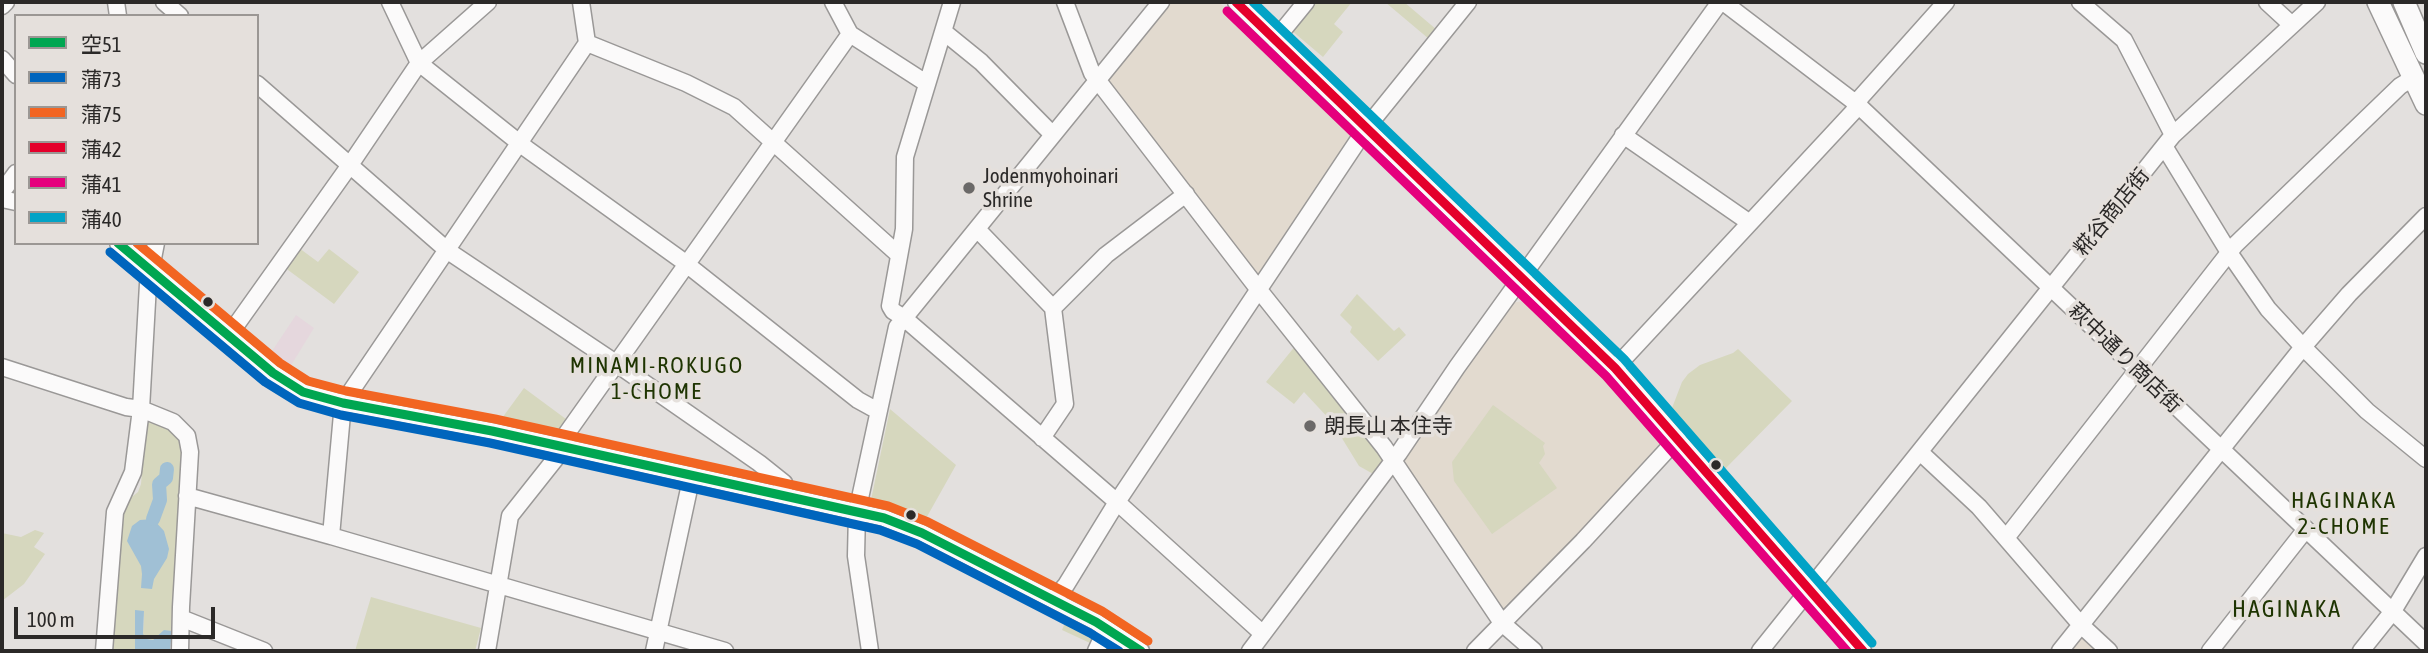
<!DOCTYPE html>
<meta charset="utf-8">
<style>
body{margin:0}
#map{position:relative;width:2428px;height:653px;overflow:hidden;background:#e3e0de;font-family:"Asap Condensed","Noto Sans JP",sans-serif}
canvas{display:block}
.frame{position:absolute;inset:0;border:4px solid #2b2928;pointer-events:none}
.legend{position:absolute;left:14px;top:14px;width:245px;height:231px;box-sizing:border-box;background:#e5e0dc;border:2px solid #9b9794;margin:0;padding:9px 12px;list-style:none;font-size:21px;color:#2b2928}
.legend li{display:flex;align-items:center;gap:14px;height:35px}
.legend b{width:35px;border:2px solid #9b9794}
.scale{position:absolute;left:14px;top:607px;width:201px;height:32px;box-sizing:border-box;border:4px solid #2b2928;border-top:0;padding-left:9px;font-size:21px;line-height:24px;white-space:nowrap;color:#2b2928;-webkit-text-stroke:5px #e5e0dc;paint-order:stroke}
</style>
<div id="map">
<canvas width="2428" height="653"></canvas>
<div class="frame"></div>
<ul class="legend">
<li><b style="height:9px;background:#00a651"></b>空51</li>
<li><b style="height:9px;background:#0065bd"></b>蒲73</li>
<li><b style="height:9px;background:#f26522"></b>蒲75</li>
<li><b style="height:9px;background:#e4002b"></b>蒲42</li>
<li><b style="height:9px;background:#e5007d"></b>蒲41</li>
<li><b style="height:9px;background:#02a3c6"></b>蒲40</li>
</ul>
<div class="scale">100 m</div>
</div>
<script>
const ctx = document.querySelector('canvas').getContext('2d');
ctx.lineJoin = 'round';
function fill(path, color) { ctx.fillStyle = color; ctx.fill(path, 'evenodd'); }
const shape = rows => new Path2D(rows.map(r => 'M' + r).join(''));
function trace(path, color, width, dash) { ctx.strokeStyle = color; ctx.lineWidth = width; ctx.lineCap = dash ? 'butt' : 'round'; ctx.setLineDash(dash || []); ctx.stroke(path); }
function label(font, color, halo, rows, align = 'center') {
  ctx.font = font + ' "Asap Condensed","Noto Sans JP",sans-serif'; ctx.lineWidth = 7; ctx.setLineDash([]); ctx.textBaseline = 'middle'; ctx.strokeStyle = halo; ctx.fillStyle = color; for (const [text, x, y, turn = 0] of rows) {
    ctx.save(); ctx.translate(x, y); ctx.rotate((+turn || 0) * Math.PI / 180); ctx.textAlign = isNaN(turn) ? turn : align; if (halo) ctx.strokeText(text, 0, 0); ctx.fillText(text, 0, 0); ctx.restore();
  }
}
fill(shape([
 [296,315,314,328,287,372,268,357]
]), '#e5d7dd');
fill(shape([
 [1168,2,1219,2,1353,135,1261,273,1250,273,1107,81],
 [1529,300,1668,439,1510,606,1507,605,1503,611,1400,462,1512,303],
 [2080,636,2085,636,2102,651,2068,651]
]), '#e2dacf');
fill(shape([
 [1313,2,1352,2,1334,24,1343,32,1323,57,1291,30],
 [1385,2,1404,2,1437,30,1429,39],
 [299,248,318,262,329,249,359,272,334,304,284,267],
 [1357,294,1394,331,1399,327,1406,335,1378,361,1350,332,1352,327,1340,315],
 [1296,345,1385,461,1375,475,1359,466,1332,422,1304,392,1294,404,1266,382],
 [1738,349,1792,401,1723,471,1672,408,1682,382,1688,374,1700,365,1733,353],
 [524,388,570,422,564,430,552,435,497,425],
 [1493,405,1545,443,1543,446,1545,454,1539,463,1557,488,1492,534,1454,481,1452,462],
 [890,409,956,465,924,522,871,500],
 [146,422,171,428,183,442,182,489,172,631,166,631,153,640,147,639,143,635,144,611,135,611,135,651,105,651,123,504,138,492,141,484],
 [35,530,44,533,34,547,45,554,24,584,2,601,2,533,21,537],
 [371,597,481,628,475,651,355,651],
 [1067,618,1096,633,1090,643,1062,630]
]), '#d6d7be');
fill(shape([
 [153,519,164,531,169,549,167,558,154,579,152,589,141,588,142,574,141,566,127,541,132,526,140,520],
 [135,610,144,611,143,634,147,639,153,640,164,630,172,631,170,651,135,651]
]), '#a0c0d5');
trace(shape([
 [153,519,160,500,159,484,166,478,167,469]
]), '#a0c0d5', 14);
const minor = shape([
 [116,2,118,16],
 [164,2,180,16],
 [390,2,419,63,527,149,680,259,858,400,878,411],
 [833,2,850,34,926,83],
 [952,2,905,157,904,229,890,306,893,311,904,318,1117,502,1263,634],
 [1065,2,1092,73,1259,290,1384,447,1502,623,1534,651],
 [1236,2,1615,368,1863,651],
 [1723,2,1857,104,2426,643],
 [2080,2,2124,40,2173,135],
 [2267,2,2292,25],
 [2,6,6,2],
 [944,32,981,62,1053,135],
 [1275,40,1306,2],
 [587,43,686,83,734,107,899,255],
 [2,59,16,75],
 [257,84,448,251,617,364,759,463,784,483,784,495],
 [1623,135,1750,223],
 [2164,146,2230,254,2268,309,2303,347,2367,411,2426,459],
 [2,192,16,173],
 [2,199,16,202],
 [977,229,1053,308],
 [118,243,273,373,303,392,343,403,492,431,884,518,922,533,1053,600,1096,622,1141,651],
 [229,335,350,165,419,63,488,2],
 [2,367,126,407,141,409,173,422,187,436,190,452,181,607,180,651],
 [1615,368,1853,112,1861,97,1946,2],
 [1042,438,1065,404,1053,308,1106,255,1186,194],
 [1920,452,1979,507,2081,625,2109,651],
 [187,496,331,536,343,403,587,43,581,2],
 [331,536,725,651],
 [2006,538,2235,245,2400,86,2413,78],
 [1053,600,1066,585,1117,502,1367,127,1468,2],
 [181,618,264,651],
 [104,651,115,512,133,472,141,409,148,284,156,243],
 [487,651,510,516,556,458,567,433,850,34],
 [654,651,692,475],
 [870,651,856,556,857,512,897,327,1161,2],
 [1096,651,1106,629],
 [1250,651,1399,453,1457,367,1720,2],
 [1475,651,1583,541,1678,438],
 [1760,651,2173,135,2317,2],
 [2060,651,2303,347,2349,294,2426,216],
 [2210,651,2306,529],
 [2361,651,2393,611,2426,556]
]);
const major = shape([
 [2378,2,2426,104],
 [2404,2,2426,53]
]);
trace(minor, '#9a9897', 19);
trace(major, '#9a9897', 24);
trace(minor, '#fbfafa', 16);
trace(major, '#fbfafa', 21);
trace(shape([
 [118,243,273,373,303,392,343,403,492,431,884,518,922,533,1096,622,1141,651]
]), '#00a651', 9);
trace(shape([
 [110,252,265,382,299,403,341,415,490,443,880,530,917,544,1090,633,1119,651]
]), '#0065bd', 9);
trace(shape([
 [137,243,280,363,308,381,346,391,495,419,888,506,928,522,1102,611,1148,641]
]), '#f26522', 9);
trace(shape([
 [1236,2,1615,368,1863,651]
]), '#e4002b', 9);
trace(shape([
 [1227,11,1606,376,1847,651]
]), '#e5007d', 9);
trace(shape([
 [1253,2,1624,359,1872,643]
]), '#02a3c6', 9);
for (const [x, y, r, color] of [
 [969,188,7,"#6b6968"],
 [208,302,6,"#2b2928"],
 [1310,426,7,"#6b6968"],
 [1716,465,6,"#2b2928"],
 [911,515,6,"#2b2928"]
]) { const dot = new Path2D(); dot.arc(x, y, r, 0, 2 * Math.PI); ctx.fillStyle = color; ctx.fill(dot); trace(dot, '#e5e0dc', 2.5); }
label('21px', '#2b2928', '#e5e0dc', [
 ["Jodenmyohoinari",983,176],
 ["Shrine",983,200],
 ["朗長山 本住寺",1324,426]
], 'left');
label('21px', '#2b2928', '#e5e0dc', [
 ["糀谷商店街",2112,212,-51],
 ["萩中通り商店街",2125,358,44]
]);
ctx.letterSpacing = '2px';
label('23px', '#1e3401', '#e5e0dc', [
 ["MINAMI-ROKUGO",657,366],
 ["1-CHOME",657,392],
 ["HAGINAKA",2344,501],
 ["2-CHOME",2344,527]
]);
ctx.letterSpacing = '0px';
ctx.letterSpacing = '2px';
label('24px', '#1e3401', '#e5e0dc', [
 ["HAGINAKA",2287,609]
]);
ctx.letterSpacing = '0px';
</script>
